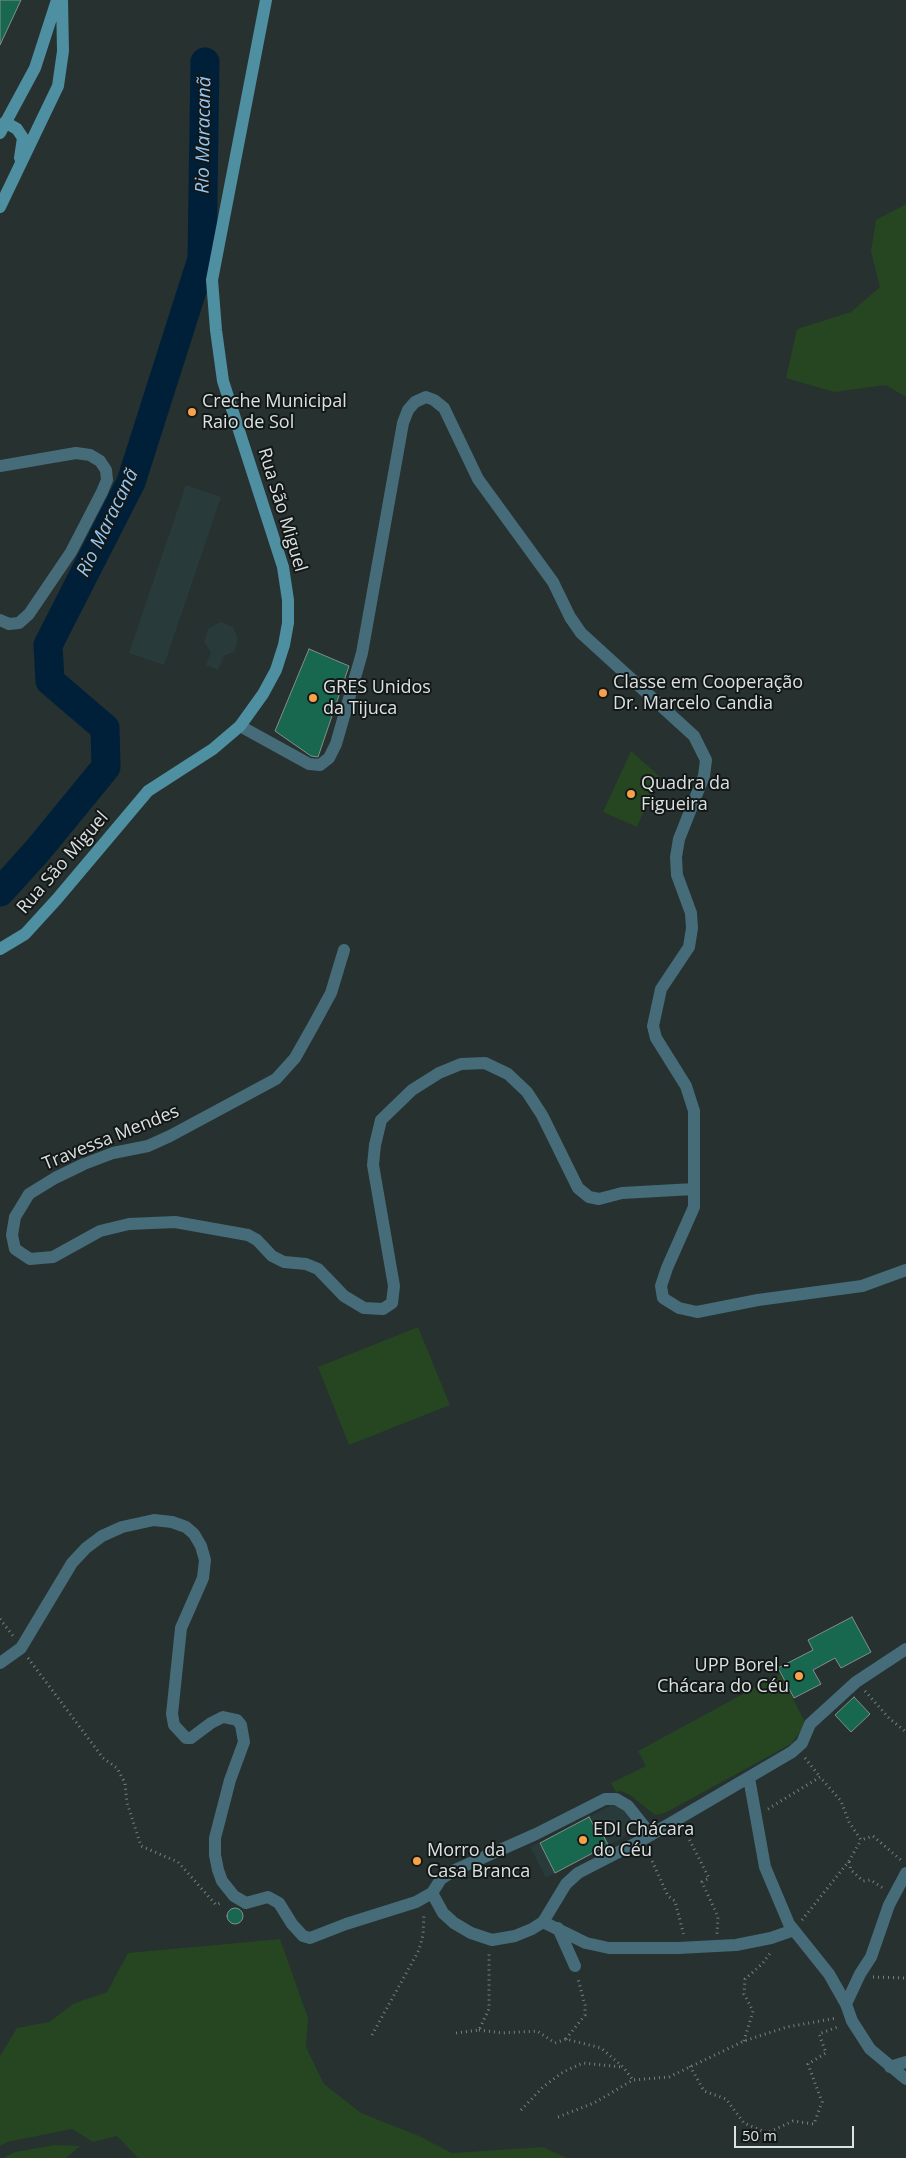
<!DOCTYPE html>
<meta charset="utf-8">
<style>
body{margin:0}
#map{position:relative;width:906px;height:2158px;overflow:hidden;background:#263130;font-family:"Open Sans",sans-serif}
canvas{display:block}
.scale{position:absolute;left:734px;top:2126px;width:120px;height:22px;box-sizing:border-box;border:2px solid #dbe1e1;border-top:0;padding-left:6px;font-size:15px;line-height:18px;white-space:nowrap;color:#dbe1e1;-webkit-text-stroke:4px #131817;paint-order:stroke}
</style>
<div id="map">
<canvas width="906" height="2158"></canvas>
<div class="scale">50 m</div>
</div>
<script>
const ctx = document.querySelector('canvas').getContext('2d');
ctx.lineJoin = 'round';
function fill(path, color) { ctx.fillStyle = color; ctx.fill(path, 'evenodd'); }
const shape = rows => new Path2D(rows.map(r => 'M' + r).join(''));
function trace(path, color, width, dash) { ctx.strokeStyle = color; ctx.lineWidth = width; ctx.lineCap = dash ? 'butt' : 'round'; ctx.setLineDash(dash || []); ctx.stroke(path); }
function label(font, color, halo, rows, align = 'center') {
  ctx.font = font + ' "Open Sans",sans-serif'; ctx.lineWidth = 4; ctx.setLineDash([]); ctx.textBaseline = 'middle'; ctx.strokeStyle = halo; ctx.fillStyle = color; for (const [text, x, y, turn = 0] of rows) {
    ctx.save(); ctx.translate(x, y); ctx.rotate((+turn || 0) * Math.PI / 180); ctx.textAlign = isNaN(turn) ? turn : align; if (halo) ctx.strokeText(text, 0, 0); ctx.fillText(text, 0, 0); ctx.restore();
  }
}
fill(shape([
 [186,485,221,497,164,665,129,653],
 [221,622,233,627,238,639,235,651,224,656,218,670,206,665,211,652,204,642,209,628],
 [612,1805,623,1808,631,1819,633,1826,630,1832,626,1836,546,1878,530,1847]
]), '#283b3a');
fill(shape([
 [906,204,906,397,886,385,834,392,786,378,797,329,851,312,880,287,871,251,876,220],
 [631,751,659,776,637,827,603,812],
 [418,1327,450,1405,349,1445,318,1367],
 [780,1674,805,1722,801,1731,791,1744,665,1813,655,1815,630,1795,621,1791,616,1792,611,1783,646,1766,638,1751],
 [280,1939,308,2018,306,2047,324,2084,361,2113,419,2136,452,2153,543,2147,567,2158,138,2158,117,2136,93,2142,72,2129,7,2142,0,2146,0,2056,17,2028,49,2022,73,2004,107,1992,128,1953],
 [55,2145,80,2146,66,2158,3,2158,15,2152]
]), '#254621');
trace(shape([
 [0,892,38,850,106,767,105,728,50,681,48,645,131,482,202,259,205,62]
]), '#00203a', 29);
const building = shape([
 [0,0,21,0,0,45,0,0],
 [309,649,349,666,318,757,311,756,275,731,309,649],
 [852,1617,871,1652,841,1668,835,1658,813,1670,821,1684,794,1698,778,1668,813,1650,808,1640,852,1617],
 [854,1697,870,1714,851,1732,835,1715,854,1697],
 [589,1817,599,1835,602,1833,608,1845,555,1873,540,1843,589,1817],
 '227 1916a8 8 0 1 1 16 0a8 8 0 1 1-16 0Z'
]);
fill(building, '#18684f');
trace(building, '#848e8a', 1);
trace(shape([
 [0,1619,13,1636],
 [28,1658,103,1758,117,1768,125,1783,127,1803,141,1846,178,1862,216,1905,222,1902],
 [865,1691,889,1718,906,1732],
 [805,1758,820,1777],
 [768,1809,820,1777,841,1801,849,1822,861,1840,873,1836,902,1861],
 [685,1831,709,1878,702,1882,718,1917,717,1934],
 [648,1852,668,1896,675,1901,684,1936],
 [849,1862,851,1870,863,1881,871,1880,884,1889],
 [802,1920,849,1861,861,1840],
 [873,1977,906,1978],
 [479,2030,502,2033,537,2031,555,2043,566,2039,601,2048,623,2067,633,2080],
 [456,2033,479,2030,489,2009,489,1953],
 [372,2035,419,1950,423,1935,424,1913],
 [566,2039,585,2015,585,2005,578,1979],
 [744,2041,753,2011,744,1994,745,1979,762,1964,771,1952],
 [690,2066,704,2091,726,2099,744,2123,767,2133,793,2121,814,2124,822,2102,808,2064,826,2053,819,2034,840,2026],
 [521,2110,543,2087,563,2072,583,2063,622,2067],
 [558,2117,594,2103,633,2080,669,2077,744,2041,787,2027,837,2018]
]), '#798181', 3, [1, 4]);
trace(shape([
 [0,466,76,453,90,455,100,461,106,470,107,480,102,492,71,552,29,614,19,623,9,624,0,620],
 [240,726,309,764,320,765,329,758,336,744,362,653,403,423,408,410,415,402,426,397,434,400,444,408,478,479,553,582,570,617,581,633,694,736,706,760,704,776,679,839,676,857,677,875,691,913,692,928,689,947,661,989,653,1026,656,1038,686,1086,694,1111,694,1207,667,1268,661,1286,663,1298,679,1308,697,1312,758,1300,862,1286,906,1270],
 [344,950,331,993,313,1026,295,1058,276,1079,170,1136,148,1146,113,1153,84,1164,55,1178,29,1194,15,1217,12,1235,15,1249,30,1259,53,1257,100,1231,129,1224,175,1222,248,1235,257,1240,272,1256,284,1262,306,1264,318,1269,344,1296,364,1308,383,1309,392,1303,394,1286,373,1165,375,1145,381,1120,412,1090,439,1073,461,1064,485,1063,508,1074,527,1092,542,1115,578,1188,589,1197,599,1199,622,1193,694,1189],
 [0,1663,21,1648,72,1563,86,1548,102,1536,122,1527,154,1520,172,1522,186,1527,194,1534,201,1546,205,1560,203,1578,181,1628,172,1714,174,1725,186,1738,191,1738,211,1723,223,1717,237,1720,241,1725,244,1742,230,1780,215,1838,215,1855,218,1870,222,1881,234,1896,246,1903,268,1897,279,1903,292,1924,303,1936,310,1938,346,1924,416,1902,432,1893,441,1879,455,1870,536,1834,605,1799,616,1799,628,1806,651,1835],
 [749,1778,765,1867,789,1924,829,1974,846,2004,852,2021,870,2049,906,2079],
 [432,1893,443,1913,454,1923,471,1933,492,1940,515,1936,532,1929,543,1922,566,1884,578,1873,642,1840,792,1752,802,1743,810,1724,856,1682,906,1649],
 [543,1922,586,1943,609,1948,678,1948,736,1945,771,1938,794,1930],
 [558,1928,575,1966],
 [846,2004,860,1974,871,1957,889,1905,906,1873],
 [890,2067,906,2062]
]), '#466c79', 12);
trace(shape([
 [5,122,17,129,23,138,20,158],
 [0,133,35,68,57,0],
 [0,207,58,86,63,51,62,0],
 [0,949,25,934,57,899,148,791,213,749,240,726,263,694,276,670,284,645,288,623,288,600,283,567,223,381,216,330,212,280,266,0]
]), '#4e8fa2', 12);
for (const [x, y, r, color] of [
 [192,412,5,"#f7a248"],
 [603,693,5,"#f7a248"],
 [313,698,5,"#f7a248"],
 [631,794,5,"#f7a248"],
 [799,1676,5,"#f7a248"],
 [583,1840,5,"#f7a248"],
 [417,1861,5,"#f7a248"]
]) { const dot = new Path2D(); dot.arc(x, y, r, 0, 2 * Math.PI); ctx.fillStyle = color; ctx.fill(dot); trace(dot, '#131817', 2); }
label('18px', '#dbe1e1', '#131817', [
 ["Creche Municipal",202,402],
 ["Raio de Sol",202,423],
 ["Classe em Cooperação",613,683],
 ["Dr. Marcelo Candia",613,704],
 ["GRES Unidos",323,688],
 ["da Tijuca",323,709],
 ["Quadra da",641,784],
 ["Figueira",641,805],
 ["UPP Borel -",789,1666,"right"],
 ["Chácara do Céu",789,1687,"right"],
 ["EDI Chácara",593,1830],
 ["do Céu",593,1851],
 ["Morro da",427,1851],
 ["Casa Branca",427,1872]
], 'left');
label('18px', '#dbe1e1', '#131817', [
 ["Rua São Miguel",282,510,73],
 ["Rua São Miguel",63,863,-49],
 ["Travessa Mendes",111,1138,-22]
]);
label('italic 19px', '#95c7f4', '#131817', [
 ["Rio Maracanã",204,135,-89],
 ["Rio Maracanã",108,523,-64]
]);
</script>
